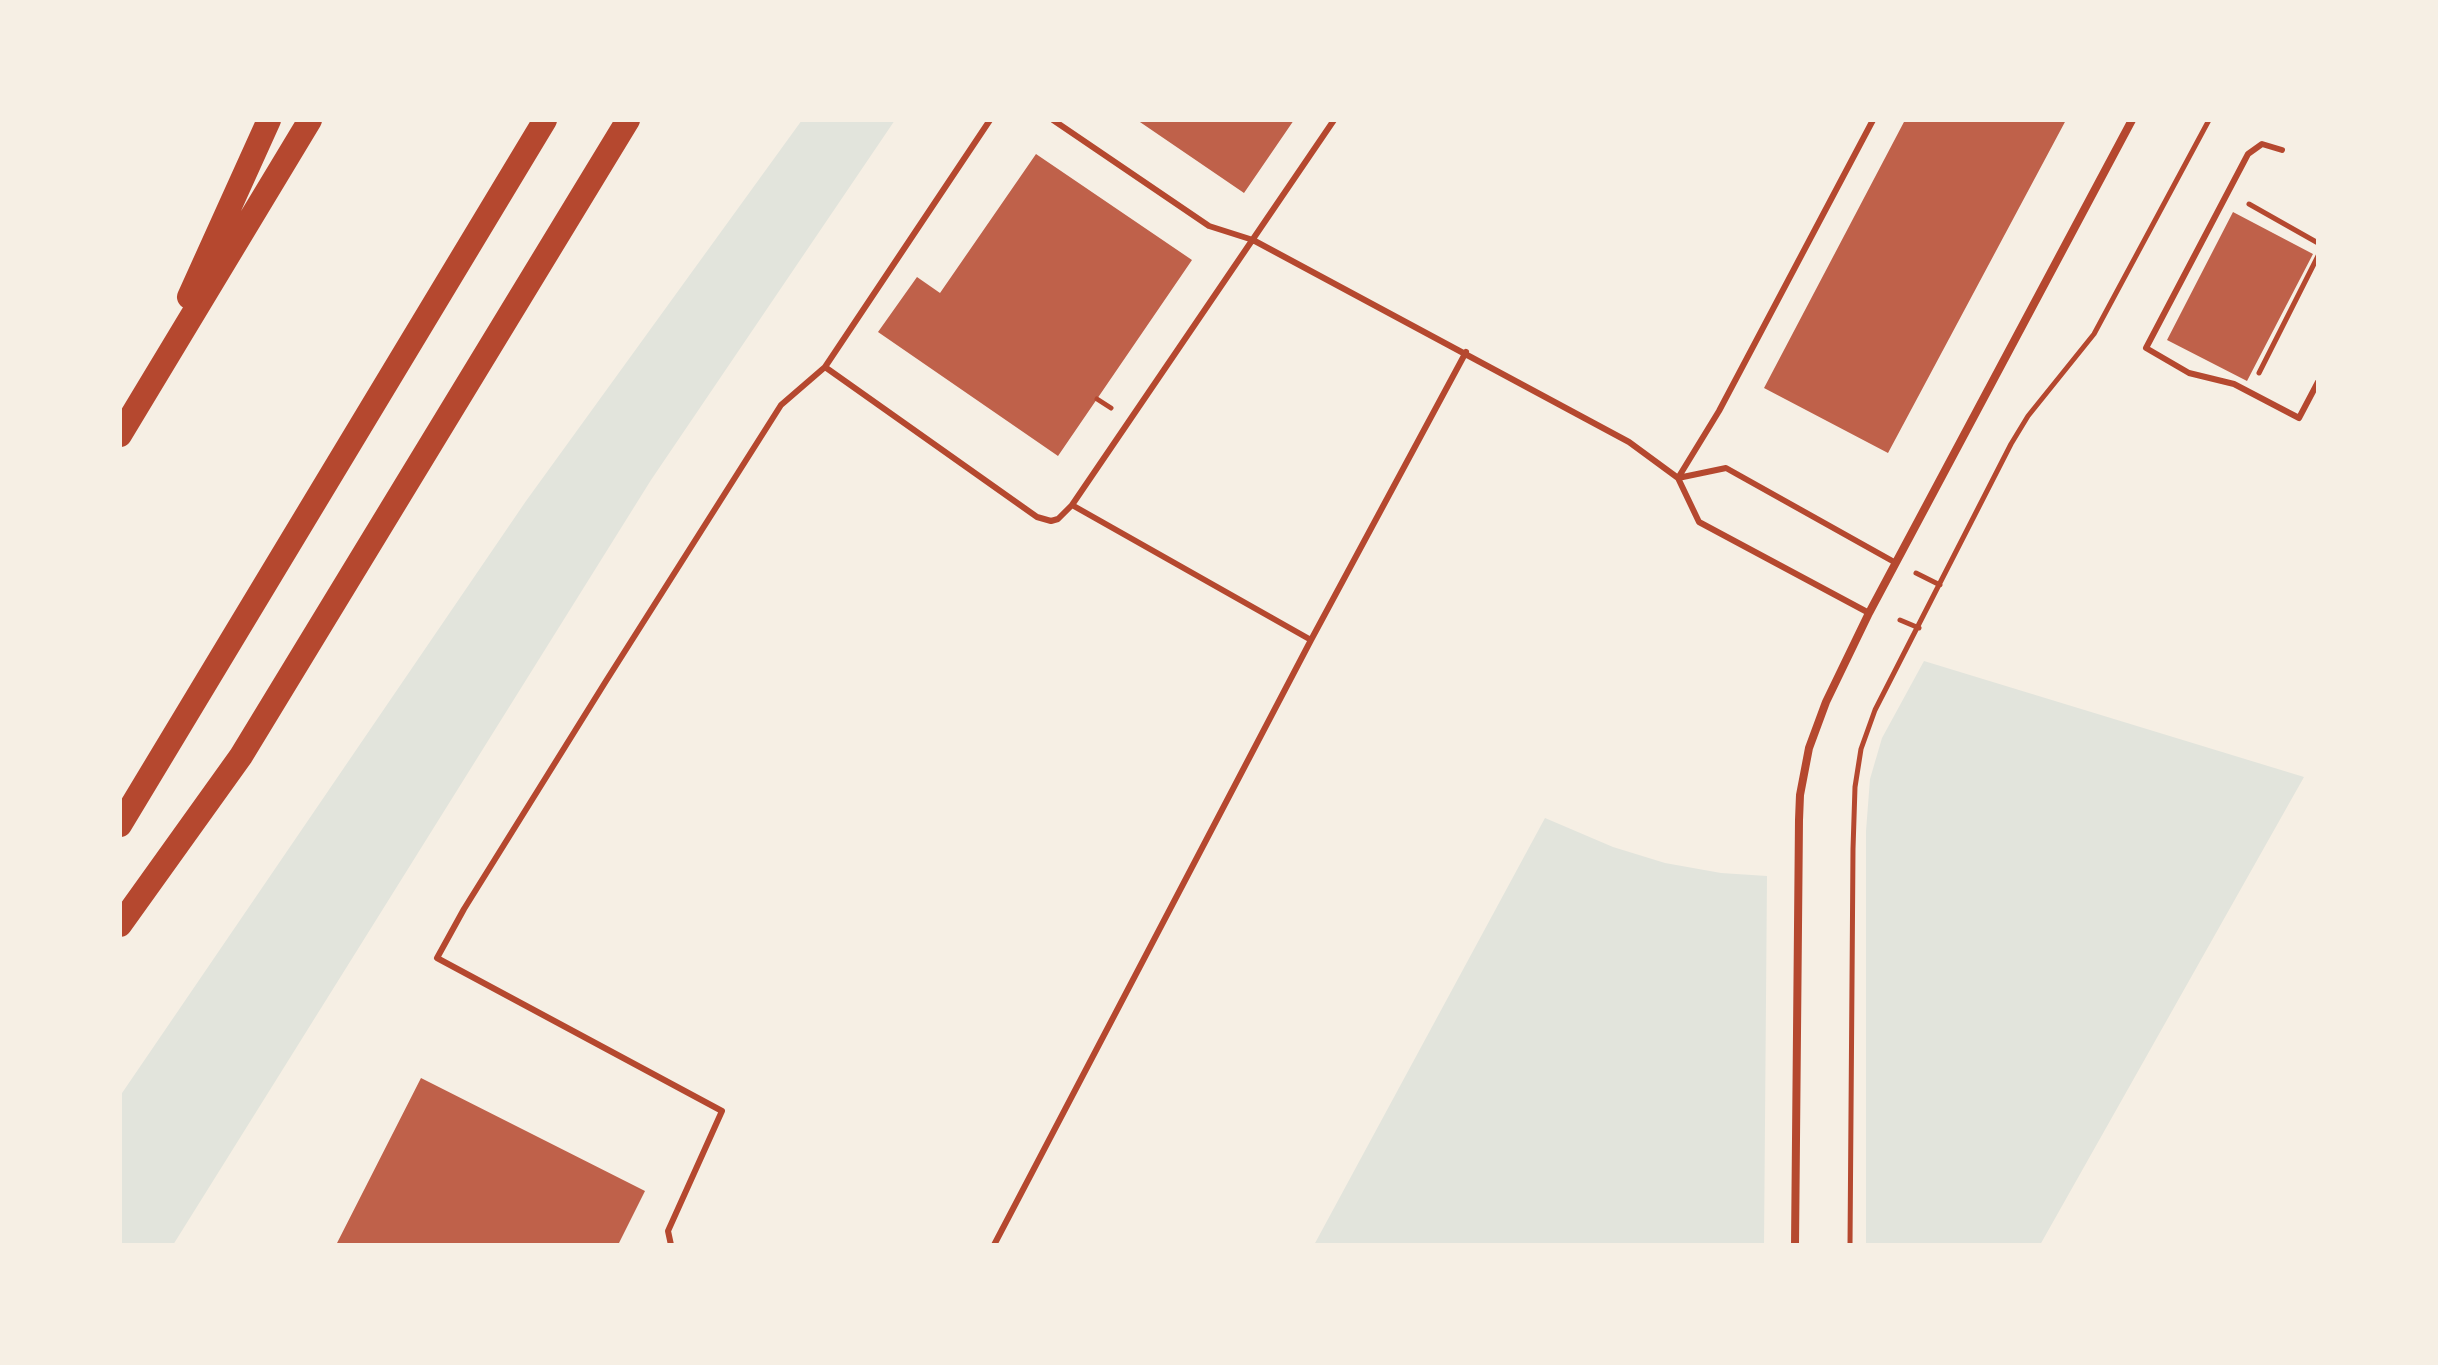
<!DOCTYPE html>
<style>
body{margin:0}
#map{position:relative;width:2438px;height:1365px;overflow:hidden;background:#f6efe4;font-family:Quicksand,sans-serif}
canvas{display:block}
.frame{position:absolute;inset:0;border:122px solid #f6efe4;pointer-events:none}
</style>
<div id="map">
<canvas width="2438" height="1365"></canvas>
<div class="frame"></div>
</div>
<script>
const ctx = document.querySelector('canvas').getContext('2d');
ctx.lineJoin = 'round';
function fill(path, color) { ctx.fillStyle = color; ctx.fill(path, 'evenodd'); }
const shape = rows => new Path2D(rows.map(r => 'M' + r).join(''));
function trace(path, color, width, dash) { ctx.strokeStyle = color; ctx.lineWidth = width; ctx.lineCap = dash ? 'butt' : 'round'; ctx.setLineDash(dash || []); ctx.stroke(path); }
fill(shape([
 [802,120,895,120,651,480,173,1245,120,1245,120,1096,526,501],
 [1924,661,2304,777,2040,1245,1866,1245,1866,831,1870,779,1882,738],
 [1545,818,1613,847,1665,863,1721,873,1767,876,1764,1245,1314,1245]
]), '#e2e4dc');
fill(shape([
 [1137,120,1294,120,1244,193],
 [1905,120,2066,120,1888,453,1764,388],
 [1036,154,1192,260,1058,456,878,332,917,277,940,293],
 [2233,212,2313,254,2247,381,2167,340],
 [421,1078,645,1191,618,1245,336,1245]
]), '#bf614a');
trace(shape([
 [2249,204,2318,243],
 [2259,373,2318,256],
 [1097,399,1111,408],
 [1916,573,1940,585],
 [1900,620,1919,628],
 [1850,1245,1853,849,1855,787,1861,749,1875,710,2011,444,2028,416,2094,334,2209,120]
]), '#b5482f', 5);
trace(shape([
 [1053,120,1209,226,1253,240,1629,442,1678,478,1699,522,1869,613],
 [2282,150,2262,144,2248,154,2146,348,2189,373,2234,384,2299,418,2318,382],
 [825,367,1037,517,1051,521,1058,519,1072,505,1311,640],
 [1678,478,1719,411,1873,120],
 [1678,478,1726,468,1896,563],
 [1072,505,1334,120],
 [671,1245,668,1231,722,1111,437,958,464,909,606,681,781,405,825,367,990,120],
 [994,1245,1311,640,1466,352]
]), '#b5482f', 6);
trace(shape([
 [1795,1245,1799,820,1800,795,1809,748,1826,702,1869,613,2132,120]
]), '#b5482f', 8);
trace(shape([
 [189,297,269,120],
 [120,435,310,120],
 [120,825,545,120],
 [120,925,241,756,628,120]
]), '#b5482f', 24);
</script>
